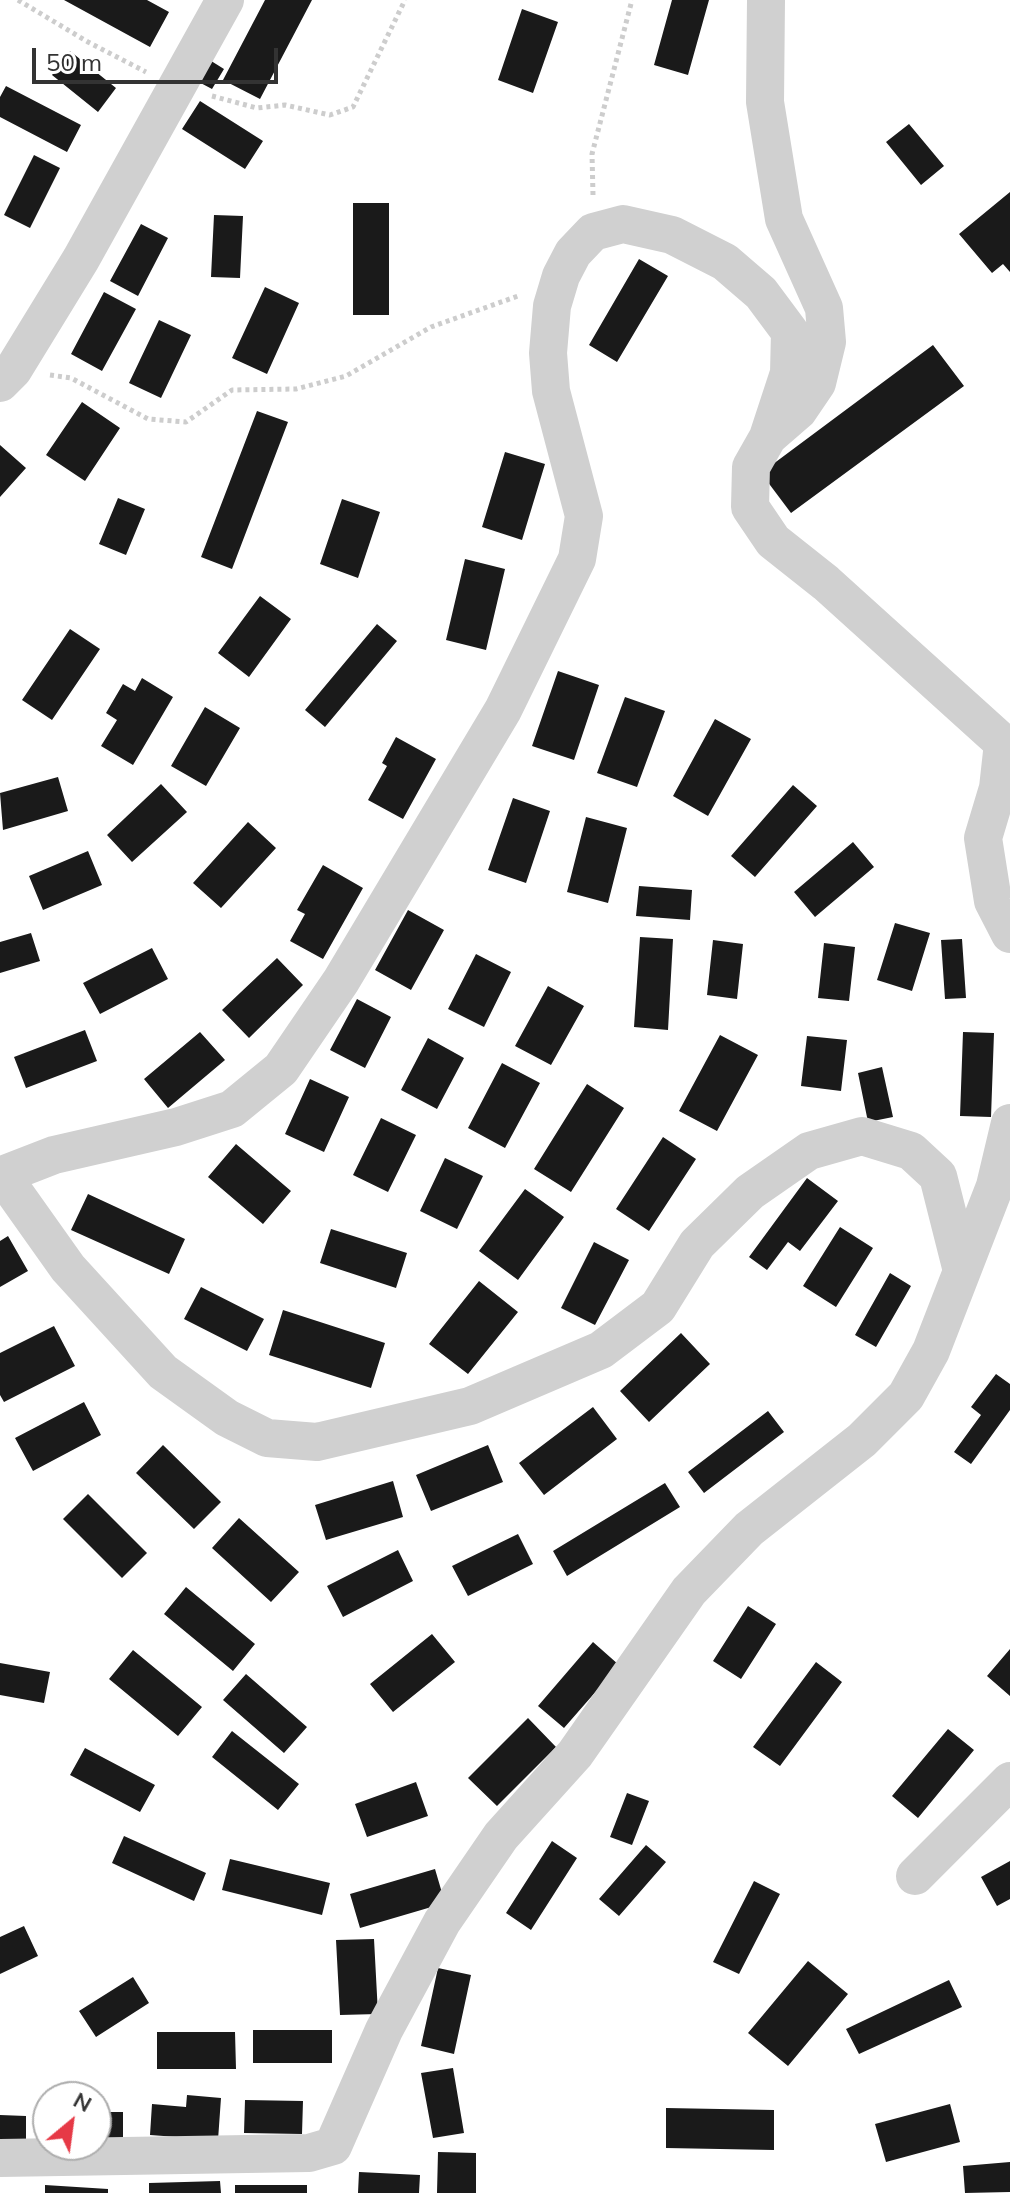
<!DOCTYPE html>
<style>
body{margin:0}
#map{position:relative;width:1010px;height:2193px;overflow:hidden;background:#fff;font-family:Mulish,sans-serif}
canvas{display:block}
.north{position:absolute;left:32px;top:2081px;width:80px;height:80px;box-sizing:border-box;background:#fff;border:2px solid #adadad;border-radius:50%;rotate:29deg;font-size:22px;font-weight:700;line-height:32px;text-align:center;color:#333}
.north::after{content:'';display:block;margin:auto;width:28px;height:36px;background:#e63946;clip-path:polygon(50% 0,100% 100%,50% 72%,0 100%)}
.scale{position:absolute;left:32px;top:48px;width:246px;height:36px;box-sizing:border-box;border:4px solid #333;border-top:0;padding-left:10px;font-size:24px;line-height:28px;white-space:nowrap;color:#333;-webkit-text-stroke:6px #fff;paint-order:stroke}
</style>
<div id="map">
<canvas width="1010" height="2193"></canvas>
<div class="north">N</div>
<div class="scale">50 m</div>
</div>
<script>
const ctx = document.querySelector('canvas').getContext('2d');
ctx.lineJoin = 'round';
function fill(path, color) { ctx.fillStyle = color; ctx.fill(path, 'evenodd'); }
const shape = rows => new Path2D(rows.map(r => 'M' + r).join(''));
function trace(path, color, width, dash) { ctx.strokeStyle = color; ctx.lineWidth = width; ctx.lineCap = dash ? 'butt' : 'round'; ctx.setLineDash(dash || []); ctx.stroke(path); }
fill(shape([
 [64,0,147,0,169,12,150,47],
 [265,0,312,0,260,99,223,80],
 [672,0,709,0,688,75,654,65],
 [522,9,558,22,533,93,498,80],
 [70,51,116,88,98,112,52,75],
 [208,59,224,69,212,89,195,80],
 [6,86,81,125,67,152,0,117,0,97],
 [200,101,263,141,245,169,182,129],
 [909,124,944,166,921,185,886,142],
 [34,155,60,168,30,228,4,215],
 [1010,192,1010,272,1003,264,992,273,959,234],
 [353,203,389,203,389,315,353,315],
 [214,215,243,216,240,278,211,277],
 [141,224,168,238,138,296,110,281],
 [639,259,668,276,617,362,589,345],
 [265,287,299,303,267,374,232,358],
 [104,292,136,309,102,371,71,354],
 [159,320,191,335,161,398,129,383],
 [933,345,964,386,791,513,761,473],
 [82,402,120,428,85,481,46,455],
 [257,411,288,422,232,569,201,557],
 [0,445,26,468,0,497],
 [505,452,545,464,522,540,482,527],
 [118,498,145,509,126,555,99,544],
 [342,499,380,512,358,578,320,564],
 [465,559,505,569,486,650,446,640],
 [260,596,291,619,249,677,218,653],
 [377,624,397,641,325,727,305,710],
 [70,629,100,649,52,720,22,700],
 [558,671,599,685,574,760,532,746],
 [142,678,173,697,133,765,101,746,117,720,106,713,123,684,135,691],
 [625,697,665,711,637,787,597,773],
 [205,707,240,728,206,786,171,766],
 [715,719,751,739,708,816,673,796],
 [396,737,436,759,403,819,368,800,387,766,382,763],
 [58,777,68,811,3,830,0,793],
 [161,784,187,812,132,862,107,835],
 [793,785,817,806,755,877,731,856],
 [513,798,550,811,526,883,488,870],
 [586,817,627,828,608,903,567,892],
 [248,822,276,848,221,908,193,883],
 [853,842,874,867,815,917,794,892],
 [88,851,102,885,43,910,29,876],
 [323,865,363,888,323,959,290,941,305,914,297,910],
 [639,886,692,890,690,920,636,916],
 [408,910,444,930,411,990,375,970],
 [895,923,930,933,912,991,877,980],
 [31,933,40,961,0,973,0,942],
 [640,937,673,939,668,1030,634,1027],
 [962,939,966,998,945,999,941,940],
 [713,940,743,944,737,999,707,995],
 [824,943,855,947,849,1001,818,998],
 [152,948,168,979,100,1014,83,983],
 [476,954,511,972,484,1027,448,1009],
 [277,958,303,985,249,1038,222,1010],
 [548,986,584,1006,551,1065,515,1046],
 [357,999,391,1017,365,1068,330,1050],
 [85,1030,97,1061,26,1088,14,1057],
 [200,1032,225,1060,168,1108,144,1079],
 [963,1032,994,1033,991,1117,960,1116],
 [720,1035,758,1055,717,1131,679,1111],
 [807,1036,847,1040,841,1091,801,1086],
 [428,1038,464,1058,437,1109,401,1090],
 [502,1063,540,1083,505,1148,468,1128],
 [882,1067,893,1117,868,1122,858,1073],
 [310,1079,349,1097,324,1152,285,1134],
 [587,1084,624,1108,571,1192,534,1169],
 [381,1118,416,1135,388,1192,353,1175],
 [663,1137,696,1159,649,1231,616,1209],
 [236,1144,291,1191,263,1224,208,1177],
 [445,1158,483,1176,457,1229,420,1211],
 [807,1178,838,1201,800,1251,788,1242,767,1270,749,1257],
 [525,1189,564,1217,518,1280,479,1251],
 [88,1194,185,1239,169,1274,71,1230],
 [840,1227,873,1248,836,1307,803,1286],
 [331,1229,407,1253,396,1288,320,1263],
 [8,1236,28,1271,0,1287,0,1241],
 [594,1242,629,1260,595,1325,561,1308],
 [890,1273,911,1286,876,1347,855,1335],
 [479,1281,518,1312,468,1374,429,1344],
 [201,1287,264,1319,247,1351,184,1319],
 [283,1310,385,1343,371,1388,269,1355],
 [54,1326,75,1366,4,1402,0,1395,0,1353],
 [681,1333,710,1364,649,1422,620,1391],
 [996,1374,1010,1384,1010,1410,971,1464,954,1452,981,1415,971,1407],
 [84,1402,101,1435,33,1471,15,1438],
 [593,1407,617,1439,544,1495,519,1463],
 [768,1411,784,1432,704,1493,688,1472],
 [163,1445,221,1502,194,1529,136,1473],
 [488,1445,503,1482,431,1511,416,1475],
 [393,1481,403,1517,326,1540,315,1505],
 [665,1483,680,1507,567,1576,553,1551],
 [88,1494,147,1553,122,1578,63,1519],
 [239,1518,299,1572,271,1602,212,1548],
 [518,1534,533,1564,468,1596,452,1566],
 [398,1550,413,1581,343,1617,327,1586],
 [186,1587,255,1644,233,1671,164,1614],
 [748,1606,776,1624,741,1679,713,1661],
 [432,1634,455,1662,393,1712,370,1684],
 [593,1642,619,1665,564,1728,538,1706],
 [1010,1649,1010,1696,987,1676],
 [133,1650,202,1707,178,1736,109,1679],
 [816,1662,842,1682,780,1766,753,1747],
 [0,1663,50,1672,44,1703,0,1695],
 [246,1674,307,1727,284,1753,223,1700],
 [528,1718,556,1747,497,1806,468,1778],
 [948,1729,974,1750,918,1818,892,1796],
 [232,1731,299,1784,278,1810,212,1757],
 [85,1748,155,1785,140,1812,70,1775],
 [416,1782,428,1816,367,1837,355,1804],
 [627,1793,649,1801,632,1845,610,1837],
 [124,1836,206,1873,194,1901,112,1863],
 [552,1841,577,1858,531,1930,506,1913],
 [646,1845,666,1862,619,1916,599,1899],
 [230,1859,330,1883,322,1915,222,1890],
 [1010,1861,1010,1899,997,1906,981,1877],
 [435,1869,445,1903,360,1928,350,1894],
 [754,1881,780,1894,739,1974,713,1962],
 [24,1926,38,1956,0,1974,0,1937],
 [374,1939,378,2014,340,2015,336,1940],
 [808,1961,848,1994,788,2066,748,2033],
 [438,1968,471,1975,454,2054,421,2046],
 [133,1977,149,2003,96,2037,79,2011],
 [949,1980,962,2007,859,2054,846,2029],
 [253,2030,332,2030,332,2063,253,2063],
 [157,2032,235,2032,236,2069,157,2069],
 [453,2068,464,2133,433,2138,421,2073],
 [187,2095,221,2098,218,2140,150,2135,152,2104,186,2107],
 [245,2100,303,2101,302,2134,244,2133],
 [950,2104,960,2142,886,2162,875,2124],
 [666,2108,774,2110,774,2150,666,2148],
 [96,2112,123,2112,123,2140,96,2139],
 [0,2115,26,2116,26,2144,0,2143],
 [438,2152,476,2153,476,2193,437,2193],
 [1010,2162,1010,2192,965,2193,963,2166],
 [359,2172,420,2175,419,2193,358,2193],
 [220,2181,221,2193,149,2193,149,2183],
 [45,2185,108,2189,108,2193,45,2193],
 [235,2185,307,2185,307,2193,235,2193]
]), '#1a1a1a');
trace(shape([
 [18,0,88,42,146,72],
 [212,96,257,108,285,105,330,115,353,107,405,0],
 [593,195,592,154,632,0],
 [50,375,71,378,148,419,186,422,232,390,296,389,346,376,431,327,518,296]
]), '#cdcdcd', 5, [4, 4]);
trace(shape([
 [766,0,765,102,784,219,824,308,827,342,817,383,798,411,768,437,751,467,750,507,773,541,826,583,1003,743,998,788,983,838,993,901,1010,934],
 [0,383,13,370,81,259,225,0],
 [2,1175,68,1268,163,1372,227,1418,267,1438,317,1442,470,1406,601,1350,658,1307,697,1244,750,1192,809,1151,862,1136,911,1151,938,1176,962,1271],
 [0,1176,54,1155,176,1127,232,1109,281,1069,341,981,503,710,577,559,584,516,551,391,548,353,552,306,561,276,573,253,593,232,623,224,672,235,725,262,761,293,790,332,789,373,768,437],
 [915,1876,1010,1781],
 [0,2158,309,2153,333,2146,384,2030,442,1922,501,1836,575,1754,689,1591,749,1529,862,1440,906,1396,931,1351,995,1186,1010,1123]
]), '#d0d0d0', 38);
</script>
